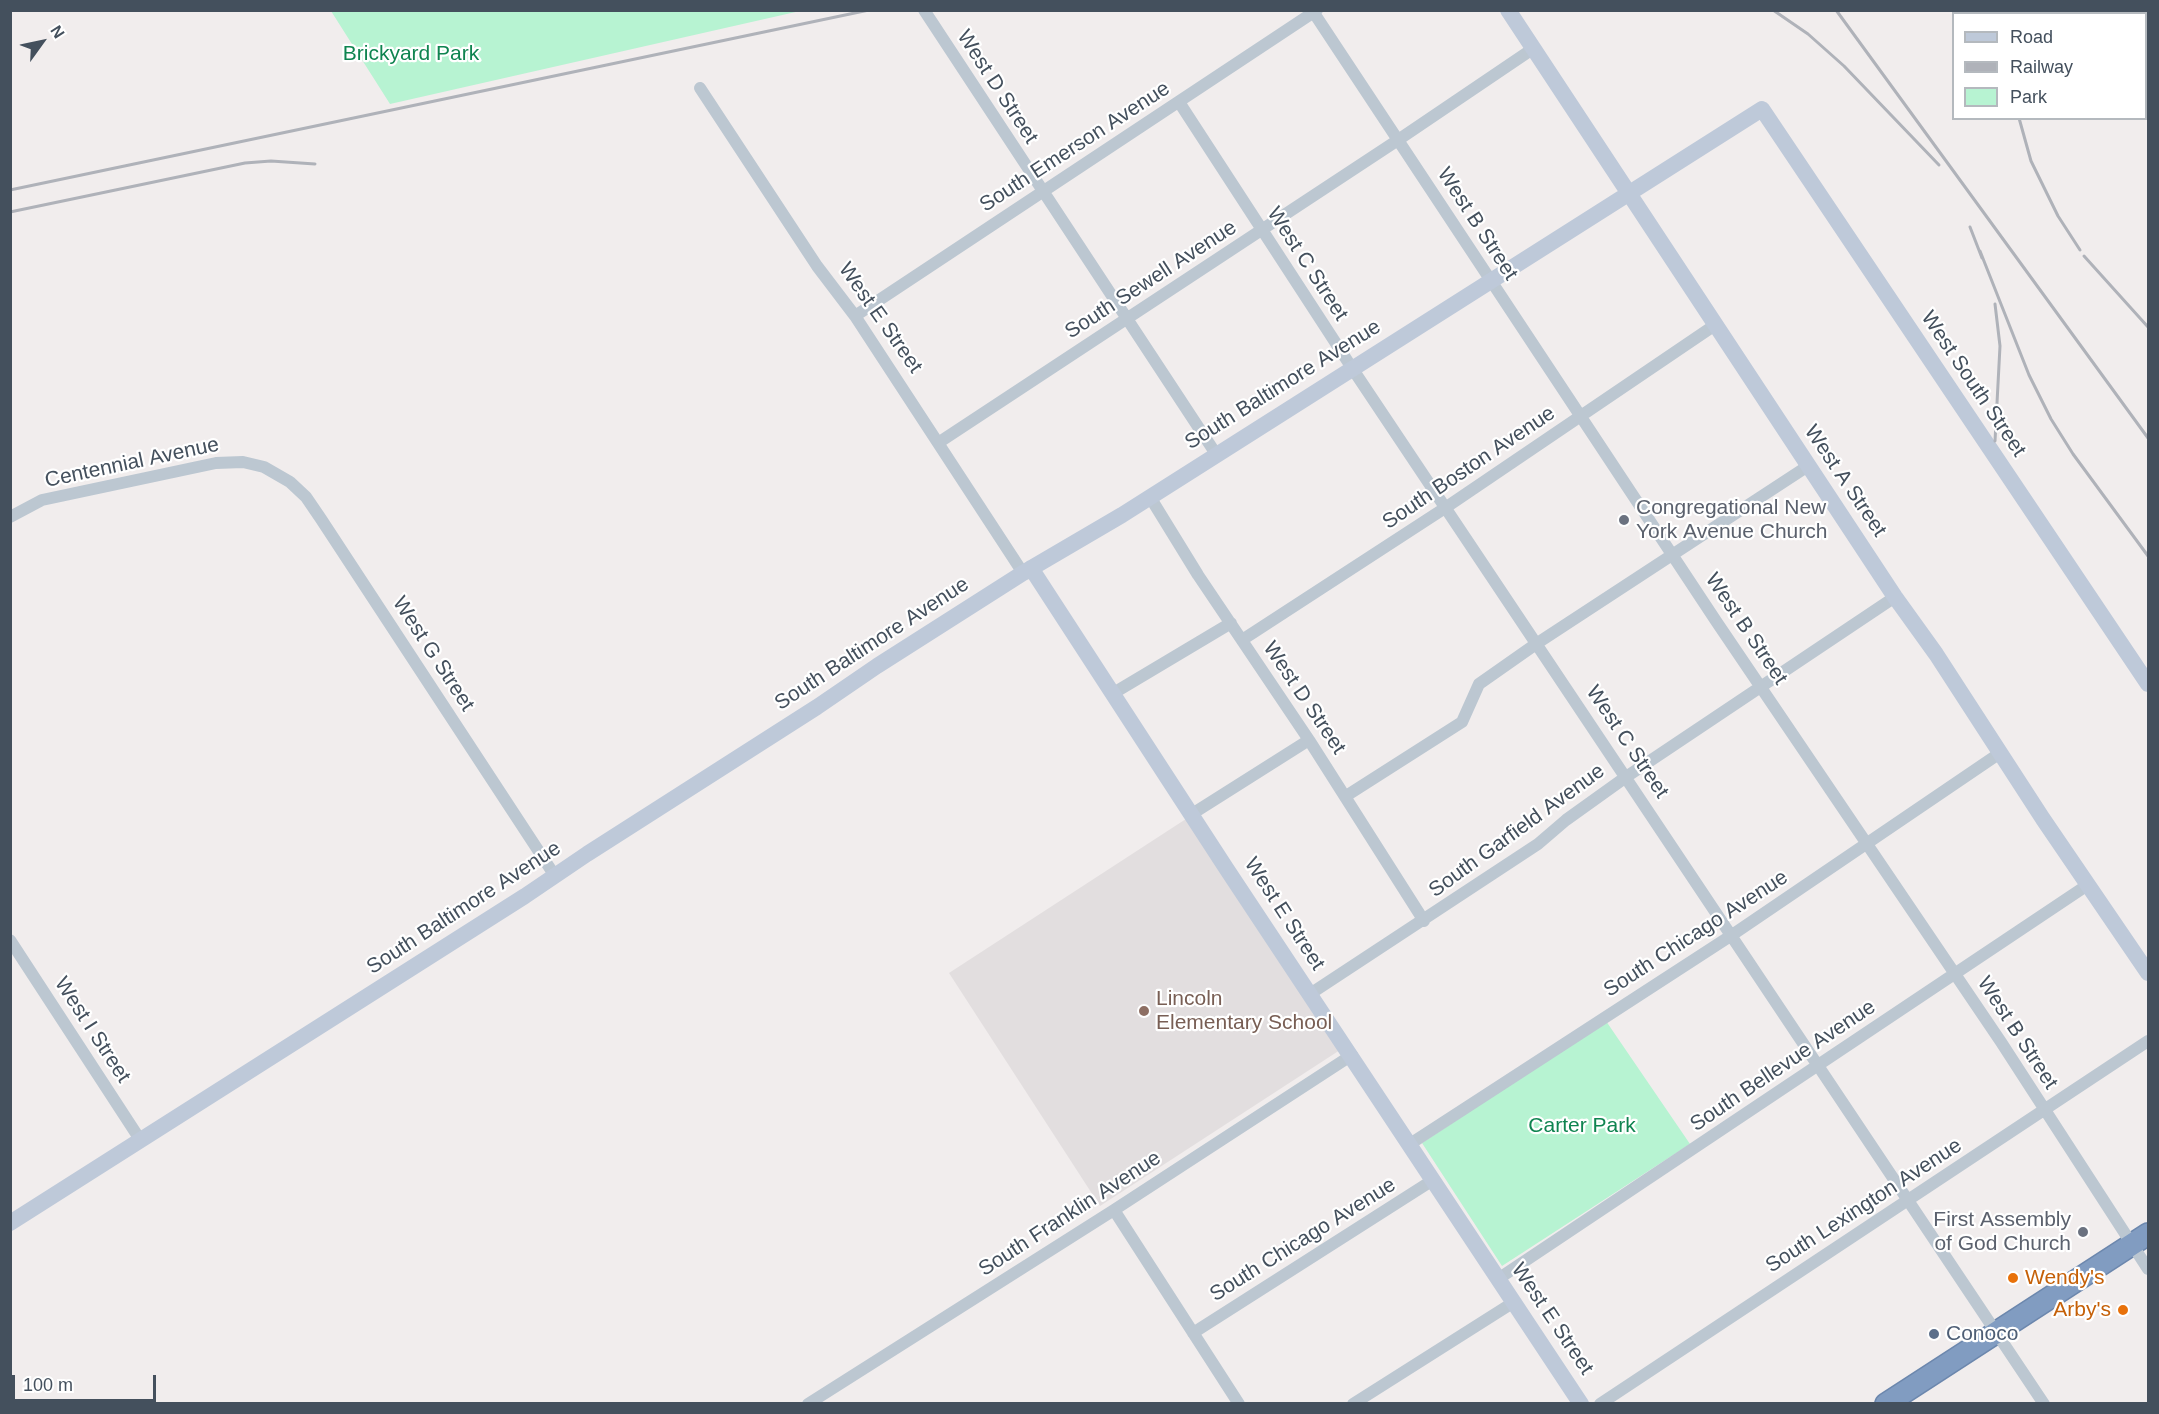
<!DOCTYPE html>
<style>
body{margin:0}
#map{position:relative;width:2159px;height:1414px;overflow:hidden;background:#f1eded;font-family:Arial,sans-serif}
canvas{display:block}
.frame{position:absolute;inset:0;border:12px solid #44505d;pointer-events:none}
.legend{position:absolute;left:1952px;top:12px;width:195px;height:108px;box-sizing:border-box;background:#fff;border:2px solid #b4b9be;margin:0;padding:8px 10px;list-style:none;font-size:18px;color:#44505d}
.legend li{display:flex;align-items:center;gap:12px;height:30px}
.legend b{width:30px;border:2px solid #b4b9be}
.north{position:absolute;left:12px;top:12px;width:60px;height:60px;-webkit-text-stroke:4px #fff;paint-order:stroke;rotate:57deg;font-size:16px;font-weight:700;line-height:24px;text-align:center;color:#44505d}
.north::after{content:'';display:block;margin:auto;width:21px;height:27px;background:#44505d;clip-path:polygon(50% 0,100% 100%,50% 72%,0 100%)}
.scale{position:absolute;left:12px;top:1375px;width:144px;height:27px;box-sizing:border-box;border:3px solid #44505d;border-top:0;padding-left:8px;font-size:18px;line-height:21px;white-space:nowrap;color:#44505d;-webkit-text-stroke:4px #fff;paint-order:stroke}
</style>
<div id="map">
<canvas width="2159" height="1414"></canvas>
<div class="frame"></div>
<ul class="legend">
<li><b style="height:8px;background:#bec9d9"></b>Road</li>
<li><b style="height:8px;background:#afb2b9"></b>Railway</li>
<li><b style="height:16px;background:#b7f3d2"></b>Park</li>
</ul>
<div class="north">N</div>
<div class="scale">100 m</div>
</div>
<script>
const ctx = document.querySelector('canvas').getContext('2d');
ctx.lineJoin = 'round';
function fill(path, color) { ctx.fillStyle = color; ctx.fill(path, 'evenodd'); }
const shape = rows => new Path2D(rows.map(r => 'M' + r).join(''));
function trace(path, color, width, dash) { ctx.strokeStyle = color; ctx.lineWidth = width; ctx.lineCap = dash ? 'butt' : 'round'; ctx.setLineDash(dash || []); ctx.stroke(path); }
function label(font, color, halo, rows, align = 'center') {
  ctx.font = font + ' Arial,sans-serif'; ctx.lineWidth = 4.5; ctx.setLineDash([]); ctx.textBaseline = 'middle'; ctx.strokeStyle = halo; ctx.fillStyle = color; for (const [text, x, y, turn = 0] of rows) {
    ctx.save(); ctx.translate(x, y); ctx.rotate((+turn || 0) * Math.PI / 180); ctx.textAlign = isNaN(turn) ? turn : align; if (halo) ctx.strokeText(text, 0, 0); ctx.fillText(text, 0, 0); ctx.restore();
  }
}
fill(shape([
 [1189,817,1340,1050,1100,1206,949,973]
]), '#e2dedf');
fill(shape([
 [331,11,800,11,390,104],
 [1606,1021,1690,1144,1502,1266,1422,1143]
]), '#b7f3d2');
const highway = shape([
 [1886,1404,2148,1234]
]);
trace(highway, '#6c87ad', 24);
trace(shape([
 [924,10,1216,454],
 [1312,10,1716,621,2001,1042,2148,1269],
 [700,88,817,266,855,316,1023,573],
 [1179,102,1352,368,2044,1404],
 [855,316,1317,10],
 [938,443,1398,140,1534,48],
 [1150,497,1198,575,1309,740,1424,921],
 [10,517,42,500,216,463,243,462,264,467,290,482,306,497,321,519,555,876],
 [1242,640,1445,508,1715,325],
 [1112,694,1231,623],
 [1346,796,1462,722,1479,684,1536,644,1808,466],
 [1192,814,1309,740],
 [10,940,141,1141],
 [1310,994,1538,844,1566,820,1626,777,1895,597],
 [1410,1144,1732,935,2000,753],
 [1114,1210,1239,1404],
 [1498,1279,2089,884],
 [1193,1333,1433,1180],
 [808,1404,1114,1210,1352,1055],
 [1353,1404,1514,1302],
 [1600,1404,2148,1041]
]), '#bcc7d1', 12);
trace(shape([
 [1508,10,1895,597,1936,654,2043,819,2148,973],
 [1031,568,1226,868,1581,1404],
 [10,1223,525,896,587,854,817,707,877,666,1023,573,1122,515,1762,109,2148,684]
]), '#bec9d9', 16);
trace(highway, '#819cc1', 21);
trace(shape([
 [1773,10,1808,34,1844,66,1939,165],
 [1836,10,2148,438],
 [2027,14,2027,10],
 [2019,118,2031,161,2058,216,2080,250],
 [10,190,869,10],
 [10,212,245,163,271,161,315,164],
 [1970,227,1982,258],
 [1980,251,2029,375,2051,419,2073,454,2148,556],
 [2084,256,2148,327],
 [1995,304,2000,346,1995,441]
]), '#afb2b9', 3);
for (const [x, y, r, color] of [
 [1624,520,6,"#6b7280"],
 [1144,1011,6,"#8d6e63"],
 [2083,1232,6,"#6b7280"],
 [2013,1278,6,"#e8710a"],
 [2123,1310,6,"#e8710a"],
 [1934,1334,6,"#5c6f8a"]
]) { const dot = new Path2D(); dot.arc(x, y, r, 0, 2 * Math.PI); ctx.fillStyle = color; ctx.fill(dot); trace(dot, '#fff', 2); }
label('21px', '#0f8450', '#fff', [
 ["Brickyard Park",411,54],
 ["Carter Park",1582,1126]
]);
label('21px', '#44505d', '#fff', [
 ["West D Street",997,87,57],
 ["South Emerson Avenue",1075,147,-33],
 ["West B Street",1477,224,57],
 ["West C Street",1307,264,57],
 ["South Sewell Avenue",1151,280,-33],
 ["West E Street",880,318,55],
 ["West South Street",1973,384,56],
 ["South Baltimore Avenue",1283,385,-32],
 ["Centennial Avenue",132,463,-12],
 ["South Boston Avenue",1469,468,-34],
 ["West A Street",1845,481,56],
 ["West B Street",1746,629,56],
 ["South Baltimore Avenue",872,644,-33],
 ["West G Street",433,654,57],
 ["West D Street",1304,698,56],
 ["West C Street",1627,742,56],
 ["South Garfield Avenue",1517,831,-36],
 ["South Baltimore Avenue",464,908,-33],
 ["West E Street",1284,914,57],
 ["South Chicago Avenue",1696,934,-33],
 ["West I Street",92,1030,57],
 ["West B Street",2017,1033,57],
 ["South Bellevue Avenue",1783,1066,-34],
 ["South Lexington Avenue",1864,1206,-33],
 ["South Franklin Avenue",1070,1214,-33],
 ["South Chicago Avenue",1303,1240,-32],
 ["West E Street",1552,1319,56]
]);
label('21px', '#5b616d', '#fff', [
 ["Congregational New",1636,508],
 ["York Avenue Church",1636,532],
 ["First Assembly",2071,1220,"right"],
 ["of God Church",2071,1244,"right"]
], 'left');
label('21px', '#785e54', '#fff', [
 ["Lincoln",1156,999],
 ["Elementary School",1156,1023]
], 'left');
label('21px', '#c56008', '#fff', [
 ["Wendy's",2025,1278],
 ["Arby's",2111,1310,"right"]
], 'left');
label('21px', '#4e5e75', '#fff', [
 ["Conoco",1946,1334]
], 'left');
</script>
